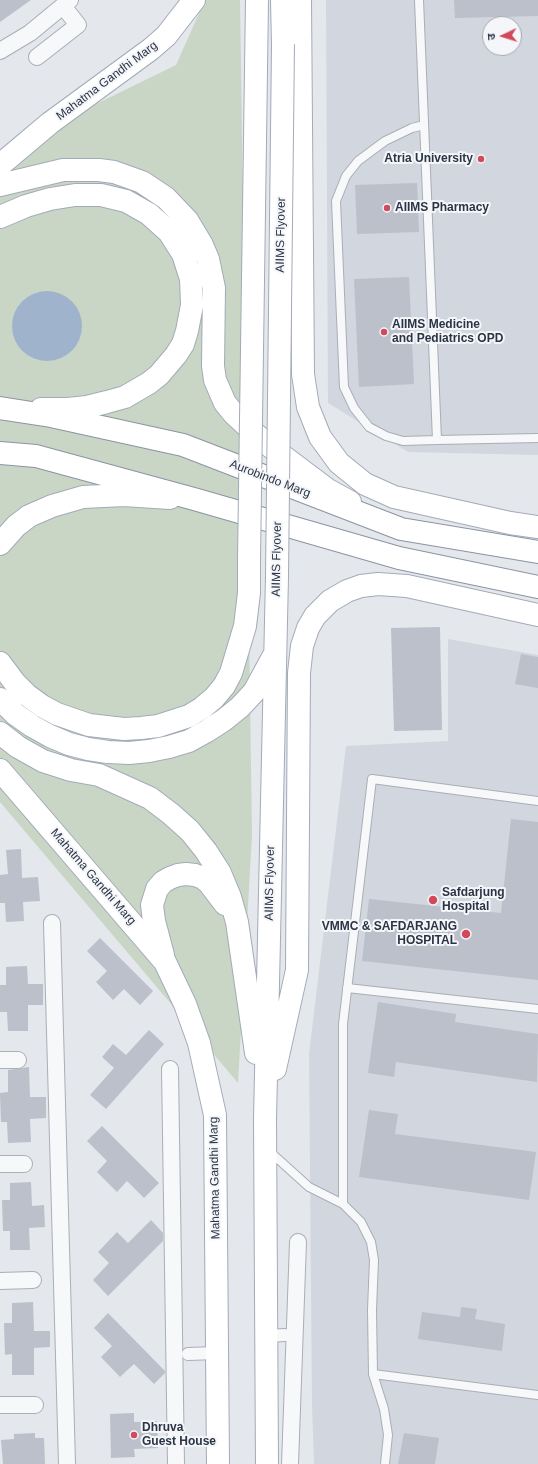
<!DOCTYPE html>
<meta charset="utf-8">
<style>
body{margin:0}
#map{position:relative;width:538px;height:1464px;overflow:hidden;background:#e4e7ec;font-family:Arial,"Noto Sans Devanagari",sans-serif}
canvas{display:block}
.north{position:absolute;left:482px;top:16px;width:40px;height:40px;box-sizing:border-box;background:#f4f6f9;border:1px solid #a4a8b1;border-radius:50%;rotate:266deg;font-size:11px;font-weight:700;line-height:16px;text-align:center;color:#2b3445}
.north::after{content:'';display:block;margin:auto;width:14px;height:18px;background:#d1495b;clip-path:polygon(50% 0,100% 100%,50% 72%,0 100%)}
</style>
<div id="map">
<canvas width="538" height="1464"></canvas>
<div class="north">उ</div>
</div>
<script>
const ctx = document.querySelector('canvas').getContext('2d');
ctx.lineJoin = 'round';
function fill(path, color) { ctx.fillStyle = color; ctx.fill(path, 'evenodd'); }
const shape = rows => new Path2D(rows.map(r => 'M' + r).join(''));
function trace(path, color, width, dash) { ctx.strokeStyle = color; ctx.lineWidth = width; ctx.lineCap = dash ? 'butt' : 'round'; ctx.setLineDash(dash || []); ctx.stroke(path); }
function label(font, color, halo, rows, align = 'center') {
  ctx.font = font + ' Arial,sans-serif'; ctx.lineWidth = 4; ctx.setLineDash([]); ctx.textBaseline = 'middle'; ctx.strokeStyle = halo; ctx.fillStyle = color; for (const [text, x, y, turn = 0] of rows) {
    ctx.save(); ctx.translate(x, y); ctx.rotate((+turn || 0) * Math.PI / 180); ctx.textAlign = isNaN(turn) ? turn : align; if (halo) ctx.strokeText(text, 0, 0); ctx.fillText(text, 0, 0); ctx.restore();
  }
}
fill(shape([
 [326,0,538,0,538,455,408,452,328,403],
 [490,24,514,24,514,48,490,48],
 [448,639,538,655,538,1464,314,1464,312,1404,309,1054,346,746,448,741]
]), '#d2d6de');
fill(shape([
 [205,0,240,0,252,835,238,1083,0,802,0,151,176,65]
]), '#c9d6c5');
fill(shape([
 '12 326a35 35 0 1 1 70 0a35 35 0 1 1-70 0Z'
]), '#9fb4cc');
fill(shape([
 [0,0,31,0,0,22],
 [454,0,538,0,538,16,455,18],
 [417,183,419,232,357,234,355,185],
 [409,277,414,384,359,387,354,279],
 [440,627,442,730,394,731,391,628],
 [521,654,538,657,538,688,515,684],
 [511,819,538,822,538,980,362,961,369,899,501,913],
 [21,849,22,878,38,877,40,901,23,902,24,921,6,922,5,903,0,903,0,875,8,874,6,850],
 [100,938,153,991,140,1005,124,989,113,1000,96,982,107,971,87,951],
 [27,966,28,984,43,984,43,1005,28,1005,28,1031,8,1031,7,1012,0,1012,0,985,6,985,6,967],
 [378,1002,456,1014,455,1022,538,1034,537,1082,396,1062,394,1077,368,1073],
 [149,1030,164,1044,106,1109,90,1095,114,1068,102,1057,113,1044,126,1055],
 [29,1067,30,1097,46,1097,46,1118,30,1119,31,1142,8,1143,7,1122,1,1122,0,1093,8,1092,8,1070],
 [369,1110,398,1114,395,1134,536,1152,529,1200,359,1177],
 [102,1126,159,1183,144,1198,127,1181,117,1192,97,1172,107,1161,87,1141],
 [31,1182,32,1206,44,1205,45,1227,29,1228,30,1250,10,1250,10,1231,3,1231,2,1200,10,1200,10,1183],
 [151,1220,163,1233,163,1241,108,1296,93,1280,109,1263,98,1252,117,1232,128,1243],
 [33,1302,34,1331,50,1331,50,1347,34,1348,34,1375,12,1375,12,1354,5,1355,4,1323,12,1323,12,1303],
 [461,1307,477,1309,475,1319,505,1324,502,1351,418,1339,422,1312,460,1317],
 [108,1313,165,1371,165,1373,154,1384,134,1364,120,1377,101,1357,112,1346,94,1328],
 [134,1413,134,1422,157,1421,158,1448,134,1449,135,1457,111,1458,110,1414],
 [35,1433,35,1438,44,1438,45,1464,3,1464,1,1440,14,1439,14,1434],
 [404,1433,439,1438,435,1464,398,1464]
]), '#bbc0ca');
const service = shape([
 [419,0,437,440,538,438],
 [424,125,412,128,385,141,358,161,346,176,336,201,344,387,354,408,369,427,386,436,403,441,437,440],
 [347,988,538,1009],
 [268,1150,309,1187,343,1204],
 [373,1374,538,1395],
 [385,1464,388,1435,384,1409,373,1374,372,1310,374,1260,371,1242,361,1222,343,1204,343,1024,372,779,538,801]
]);
const pedestrian = shape([
 [266,1336,285,1335],
 [188,1354,217,1353]
]);
const minor = shape([
 [0,51,30,33,70,0],
 [37,57,78,25,63,6],
 [52,923,67,1464],
 [0,1060,18,1060],
 [170,1069,176,1464],
 [0,1164,24,1164],
 [0,1281,33,1280],
 [0,1405,35,1405],
 [290,1464,298,1242]
]);
const primary = shape([
 [282,0,283,44],
 [300,0,303,374,308,407,320,437,339,463,365,484,394,497,510,523,538,527],
 [0,165,50,123,151,49,166,36,194,0],
 [0,185,63,170,99,170,114,172,142,182,166,198,187,220,202,245,208,259,214,288,213,366,215,380,225,403,234,414,263,441,328,490,350,502],
 [0,217,26,206,50,199,75,195,101,195,126,201,149,214,169,232,183,254,191,279,192,305,187,331,183,344,176,355,159,375,149,383,125,397,107,402,87,407,68,409,41,409],
 [0,544,16,526,29,516,52,506,83,497,124,495,170,498],
 [0,663,15,683,27,695,42,706,57,714,89,725,124,729,141,728,158,726,189,716,202,708,214,698,224,686,231,673,245,626,249,593,249,560],
 [0,699,15,714,32,726,50,736,69,744,88,749,108,752,129,753,149,751,169,747,189,741,207,731,224,720,240,707,254,692,273,657],
 [0,733,18,747,43,761,71,770,99,775,150,798,171,814,190,831,206,851,220,873,230,897,237,922,256,1053],
 [0,770,165,962,185,1004,199,1043,215,1115,218,1464],
 [163,955,154,921,152,905,157,889,163,882,170,878,178,875,186,874,195,875,203,878,209,883,225,904],
 [275,1069,297,970,299,673,302,646,308,628,315,616,330,601,347,591,361,586,378,584,407,586,538,615],
 [267,1464,265,1119,277,576]
]);
const trunk = shape([
 [0,408,51,416,183,445,401,529,538,552],
 [0,453,36,456,194,499,399,558,538,587]
]);
trace(service, '#a9aeb7', 10);
trace(pedestrian, '#a9aeb7', 14);
trace(minor, '#a9aeb7', 18);
trace(primary, '#a3abb8', 24);
trace(trunk, '#8b94a3', 24);
trace(service, '#f7f8fa', 8);
trace(pedestrian, '#f7f8fa', 12);
trace(minor, '#f7f8fa', 16);
trace(primary, '#fff', 22);
trace(trunk, '#fff', 22);
const primaryBridge = shape([
 [249,560,257,0],
 [277,576,283,44]
]);
trace(primaryBridge, '#a3abb8', 24, []);
trace(primaryBridge, '#fff', 22);
for (const [x, y, r, color] of [
 [481,159,4,"#d1495b"],
 [387,208,4,"#d1495b"],
 [384,332,4,"#d1495b"],
 [433,900,5,"#d1495b"],
 [466,934,5,"#d1495b"],
 [134,1435,4,"#d1495b"]
]) { const dot = new Path2D(); dot.arc(x, y, r, 0, 2 * Math.PI); ctx.fillStyle = color; ctx.fill(dot); trace(dot, '#f4f6f9', 1.5); }
label('12px', '#2b3445', '#f4f6f9', [
 ["Mahatma Gandhi Marg",107,81,-37],
 ["AIIMS Flyover",281,235,-89],
 ["Aurobindo Marg",270,479,21],
 ["AIIMS Flyover",277,559,-89],
 ["Mahatma Gandhi Marg",93,877,49],
 ["AIIMS Flyover",270,883,-89],
 ["Mahatma Gandhi Marg",215,1178,-91]
]);
label('bold 12px', '#2b3445', '#f4f6f9', [
 ["Atria University",473,159,"right"],
 ["AIIMS Pharmacy",395,208],
 ["AIIMS Medicine",392,325],
 ["and Pediatrics OPD",392,339],
 ["Safdarjung",442,893],
 ["Hospital",442,907],
 ["VMMC & SAFDARJANG",457,927,"right"],
 ["HOSPITAL",457,941,"right"],
 ["Dhruva",142,1428],
 ["Guest House",142,1442]
], 'left');
</script>
